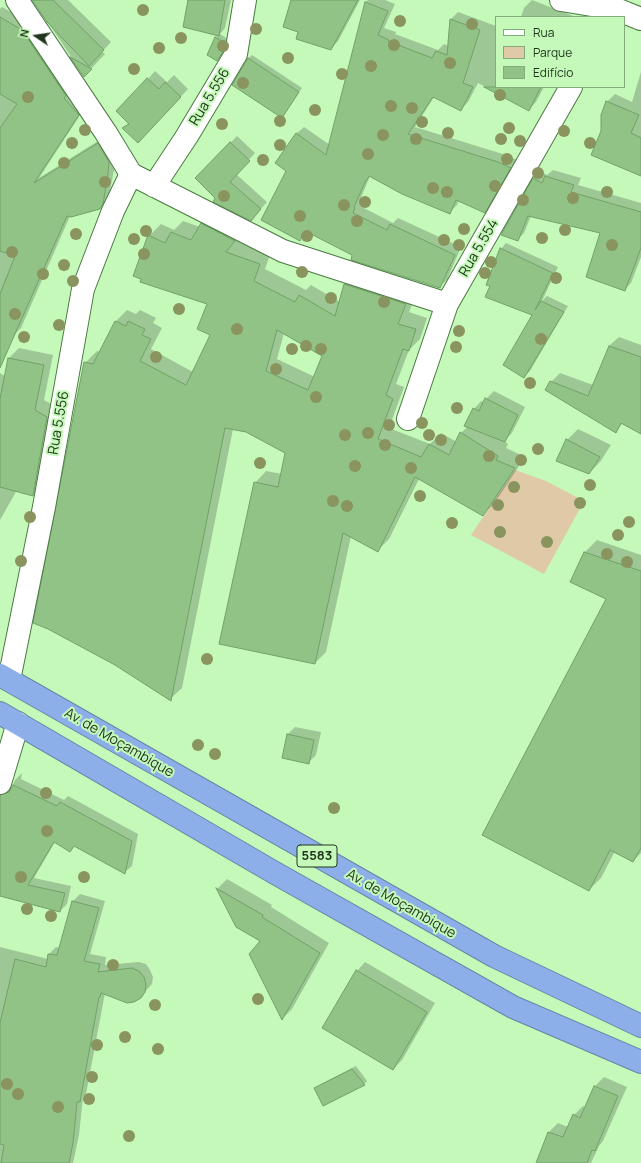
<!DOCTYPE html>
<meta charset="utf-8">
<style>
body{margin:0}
#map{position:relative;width:641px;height:1163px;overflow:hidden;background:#c5f9ba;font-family:Manrope,sans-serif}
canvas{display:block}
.legend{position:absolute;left:495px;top:16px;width:130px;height:72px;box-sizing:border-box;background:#c5f9ba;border:1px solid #84ab7c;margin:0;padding:5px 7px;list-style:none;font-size:12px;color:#22361e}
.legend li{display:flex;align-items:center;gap:8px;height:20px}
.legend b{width:20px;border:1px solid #84ab7c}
.north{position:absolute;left:16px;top:16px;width:40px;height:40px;-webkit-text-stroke:3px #c5f9ba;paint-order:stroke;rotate:283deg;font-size:11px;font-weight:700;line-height:16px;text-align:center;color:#22361e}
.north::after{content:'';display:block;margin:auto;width:14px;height:18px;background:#22361e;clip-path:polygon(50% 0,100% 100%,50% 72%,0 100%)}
</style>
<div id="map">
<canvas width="641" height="1163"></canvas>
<ul class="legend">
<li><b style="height:5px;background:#fff"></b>Rua</li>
<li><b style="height:11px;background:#dfc9a6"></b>Parque</li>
<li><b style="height:11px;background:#91c387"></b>Edifício</li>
</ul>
<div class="north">N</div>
</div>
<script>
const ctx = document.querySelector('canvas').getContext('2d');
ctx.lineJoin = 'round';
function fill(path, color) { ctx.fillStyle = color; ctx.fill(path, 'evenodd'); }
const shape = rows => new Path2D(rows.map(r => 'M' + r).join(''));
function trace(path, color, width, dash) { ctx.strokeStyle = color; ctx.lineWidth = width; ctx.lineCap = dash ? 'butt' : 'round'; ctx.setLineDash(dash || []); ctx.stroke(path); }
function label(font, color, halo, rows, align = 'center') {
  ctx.font = font + ' Manrope,sans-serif'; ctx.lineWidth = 4; ctx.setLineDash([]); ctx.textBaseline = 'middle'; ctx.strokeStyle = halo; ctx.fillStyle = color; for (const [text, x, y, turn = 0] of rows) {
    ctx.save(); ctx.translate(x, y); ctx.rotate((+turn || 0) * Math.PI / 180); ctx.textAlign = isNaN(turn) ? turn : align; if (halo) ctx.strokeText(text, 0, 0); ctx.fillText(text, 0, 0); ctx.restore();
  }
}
fill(shape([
 [515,470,546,481,584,501,544,574,471,535]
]), '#dfc9a6');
fill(shape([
 [33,0,68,0,111,42,102,52,105,54,84,76],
 [189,0,231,0,225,28,220,34,228,39,227,45,217,60,209,55,216,37,219,35],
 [292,0,360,0,338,41,331,48,300,31],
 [368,0,385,0,395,4,384,28,396,32,395,34,438,50,444,44,448,46,451,19,458,12,496,26,496,87,544,87,536,102,529,109,478,83,468,102,460,110,434,97,415,127,506,155,517,160,492,204,484,212,459,200,457,205,449,213,370,176,360,200,362,200,360,206,393,223,398,218,461,247,447,280,439,287,353,254,308,231,300,239,287,171,296,134,304,127,330,145,365,2],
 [532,0,576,17,521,17,524,8],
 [2,7,13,13,86,106,39,178,106,136,115,165,108,200,100,208,70,216,21,328,13,336,0,330,0,9],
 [252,55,302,88,282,117,248,59],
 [155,71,167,82,174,75,188,89,146,134,124,128,129,122,148,79],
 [641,72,641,175,602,131,607,102,615,94,632,102],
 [237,136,255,153,236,174,267,202,251,220,216,198,196,178],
 [553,170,581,178,578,185,641,203,641,257,631,283,624,290,602,232,531,216,524,233,517,240,534,179,541,172,547,175],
 [213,213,246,229,237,240,271,252,265,269,306,290,311,285,340,302,345,284,356,273,417,292,409,312,427,318,420,339,409,350,396,384,404,387,389,428,430,444,441,433,457,442,461,433,467,427,474,409,481,401,484,402,486,399,494,391,525,407,512,433,504,441,508,444,506,448,525,457,494,504,482,515,419,479,389,539,378,550,351,536,326,652,315,663,255,483,266,471,282,474,287,452,246,431,233,429,182,688,170,699,85,363,97,351,100,352,116,321,127,310,136,314,140,310,156,318,153,323,162,328,151,349,193,372,211,334,209,304,135,276,149,236,161,224,174,230,183,221,200,227],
 [284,333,323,356,315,377,277,359],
 [506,243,558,267,542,301,547,296,568,306,530,371,524,377,534,314,491,285,501,249],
 [619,337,641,345,641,433,623,423,616,431,551,382,560,373,593,385,609,346],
 [19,348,53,355,44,400,57,407,43,484,33,495,17,490,0,520,0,373,6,377,9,358],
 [578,429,611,445,600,462,589,473,567,440],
 [597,540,641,555,641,853,633,861,615,851,601,878,589,890,607,598,571,582,585,552],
 [295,727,321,732,316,755,308,763,283,757,288,734],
 [22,773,21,779,64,800,68,796,138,834,132,866,125,872,75,845,70,851,55,842,34,878,71,886,67,904,60,911,0,896,0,786,4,789,12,788,15,780],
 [227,879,272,905,271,907,329,943,292,1009,282,1019,261,941,237,926,218,888],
 [80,894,105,901,90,954,106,957,105,965,139,962,146,964,150,970,153,977,152,984,140,997,105,993,86,1094,83,1097,79,1135,73,1163,0,1163,0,947,48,959,49,954,56,947,60,948,73,901],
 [365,962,435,1003,402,1060,393,1069,357,971],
 [356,1066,367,1081,364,1084,315,1089,319,1085],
 [604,1077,627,1087,603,1141,599,1146,591,1163,537,1163,549,1132,558,1123,568,1127,574,1115,583,1106,586,1108,595,1086]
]), '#0003');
const building = shape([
 [32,0,53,0,104,50,89,66,47,22,32,0],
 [188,0,225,0,219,36,183,27,188,0],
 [291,0,358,0,331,50,296,39,298,32,283,27,291,0],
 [365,2,388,11,378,35,389,40,388,41,432,58,436,51,447,55,450,19,480,30,463,83,473,87,461,111,433,97,408,134,498,162,511,168,485,213,456,200,450,214,402,194,369,176,367,180,366,180,354,207,355,208,353,213,387,230,390,224,455,255,440,288,351,260,352,255,305,231,300,241,261,220,286,171,275,163,296,133,326,155,365,2],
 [0,17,22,30,66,96,64,98,79,115,34,183,98,143,109,162,108,174,103,204,100,209,71,217,67,216,0,368,0,294,15,256,0,251,0,128,17,104,0,94,0,17],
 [215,37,225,43,224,50,217,61,207,55,215,37],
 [70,57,92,69,84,77,70,57],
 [248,58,299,92,282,118,232,85,248,58],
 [147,78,159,89,165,82,181,97,138,143,122,128,129,124,116,111,147,78],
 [484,87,541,87,529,111,484,87],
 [606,101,639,115,631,133,641,138,641,176,591,155,601,131,601,115,606,101],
 [230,142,250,161,230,182,261,209,251,221,213,202,215,198,195,178,230,142],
 [545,176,574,185,571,192,641,212,641,248,625,291,586,277,600,233,528,216,518,241,501,235,533,178,542,183,545,176],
 [201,223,235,241,226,252,260,264,254,281,295,302,299,295,335,316,344,284,406,304,398,324,416,329,409,351,403,349,386,395,393,399,378,439,421,457,429,444,449,455,460,432,498,456,496,460,515,468,483,516,415,477,378,552,343,533,315,664,219,644,254,482,278,487,285,453,246,432,225,428,171,701,115,665,48,629,33,623,84,362,93,364,115,321,126,326,128,321,145,329,142,335,151,339,140,361,186,385,210,335,197,329,207,304,140,282,141,279,133,276,148,235,165,243,171,232,191,240,201,223],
 [277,330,322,356,308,390,266,371,277,330],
 [500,248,553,273,535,310,541,301,564,312,524,378,503,365,532,315,485,297,490,286,486,285,500,248],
 [609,346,641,357,641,434,621,423,616,433,545,390,550,381,588,396,609,346],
 [8,358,44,365,35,410,47,417,33,496,0,487,0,399,8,358],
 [485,398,518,415,505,442,464,426,473,408,479,411,485,398],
 [566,439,600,457,589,474,556,461,566,439],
 [584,552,641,571,641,848,633,862,610,850,589,891,482,835,606,599,570,582,584,552],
 [287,734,314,740,309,764,282,758,287,734],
 [13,785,57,806,60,802,132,841,125,874,74,846,70,852,54,842,28,885,65,893,60,912,0,896,0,795,9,792,13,785],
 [216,888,263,915,262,917,320,953,282,1020,249,954,260,941,236,927,216,888],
 [72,901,99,908,84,961,100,964,98,972,132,968,139,971,144,977,146,984,145,992,141,998,134,1002,127,1003,101,993,100,997,99,997,80,1102,77,1102,73,1143,69,1163,1,1163,4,1145,0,1144,0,1023,15,959,46,967,48,954,57,955,72,901],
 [356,970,427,1012,393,1070,322,1028,356,970],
 [352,1069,365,1085,323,1106,314,1088,352,1069],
 [594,1086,618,1096,595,1151,592,1150,587,1163,536,1163,548,1132,563,1137,573,1114,580,1118,594,1086]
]);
fill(building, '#91c387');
trace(building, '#70a166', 1);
const minor = shape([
 [17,0,106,133,131,174,283,251,447,304],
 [561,0,616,9,641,19],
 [154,186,187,136,236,54,245,0],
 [408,419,447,304,571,87],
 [9,680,44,507,83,289,113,211,131,174],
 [0,783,18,723]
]);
const highway = shape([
 [0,675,494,956,641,1026],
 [0,713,275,873,513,1007,641,1062]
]);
trace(minor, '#4b7a42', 24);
trace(highway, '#6785a3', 24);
trace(minor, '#fff', 22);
trace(highway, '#8cafea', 22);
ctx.fillStyle = '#89945e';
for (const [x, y] of [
 [143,10],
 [400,21],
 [472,24],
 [256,29],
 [181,38],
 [394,45],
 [223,46],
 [159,48],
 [288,58],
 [450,63],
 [371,66],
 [134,69],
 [342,74],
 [243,83],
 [500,95],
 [28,97],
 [391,106],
 [412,108],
 [315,110],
 [280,121],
 [422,122],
 [222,124],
 [509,128],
 [85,130],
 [564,131],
 [448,133],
 [383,135],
 [416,139],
 [501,139],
 [520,141],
 [72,143],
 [590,143],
 [280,145],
 [368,154],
 [507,159],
 [263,160],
 [64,163],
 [538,173],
 [105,182],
 [495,186],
 [433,188],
 [447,192],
 [607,192],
 [224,196],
 [573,198],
 [523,200],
 [365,202],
 [344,205],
 [300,216],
 [357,221],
 [464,229],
 [565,230],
 [146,231],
 [76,234],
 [307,236],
 [542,238],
 [134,239],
 [444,240],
 [459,245],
 [612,245],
 [12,252],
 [144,254],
 [491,262],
 [64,265],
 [302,272],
 [485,273],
 [43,274],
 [556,278],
 [73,281],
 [331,298],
 [384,302],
 [179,309],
 [15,314],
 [59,325],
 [237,329],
 [459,331],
 [24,337],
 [541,339],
 [306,346],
 [456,347],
 [292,349],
 [321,349],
 [156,357],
 [276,369],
 [530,383],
 [316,397],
 [457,408],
 [422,423],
 [389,425],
 [368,433],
 [345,435],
 [429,435],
 [441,440],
 [385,445],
 [538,449],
 [489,456],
 [521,460],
 [260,463],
 [355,466],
 [411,468],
 [590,485],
 [514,487],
 [420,496],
 [333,501],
 [580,503],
 [498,505],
 [347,506],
 [30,517],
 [629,522],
 [452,523],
 [500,532],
 [618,535],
 [547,542],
 [607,554],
 [21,561],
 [627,562],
 [207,659],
 [198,745],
 [215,754],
 [46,793],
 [334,808],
 [47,831],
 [21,877],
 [84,877],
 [27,909],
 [51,916],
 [113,965],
 [258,999],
 [155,1005],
 [125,1037],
 [97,1045],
 [158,1049],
 [92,1077],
 [7,1084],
 [18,1094],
 [89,1099],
 [58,1107],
 [129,1136]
]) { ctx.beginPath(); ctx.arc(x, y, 6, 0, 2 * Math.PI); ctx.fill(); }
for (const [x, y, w] of [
 [317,856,40]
]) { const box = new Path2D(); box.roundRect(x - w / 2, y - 11, w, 22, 3); ctx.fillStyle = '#c5f9ba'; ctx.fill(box); trace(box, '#22361e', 1); }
label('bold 13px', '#22361e', null, [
 ["5583",317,856]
]);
label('14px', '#22361e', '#c5f9ba', [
 ["Rua 5.556",210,97,-59],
 ["Rua 5.554",479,248,-60],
 ["Rua 5.556",59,423,-80],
 ["Av. de Moçambique",119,743,30],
 ["Av. de Moçambique",401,904,30]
]);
</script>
